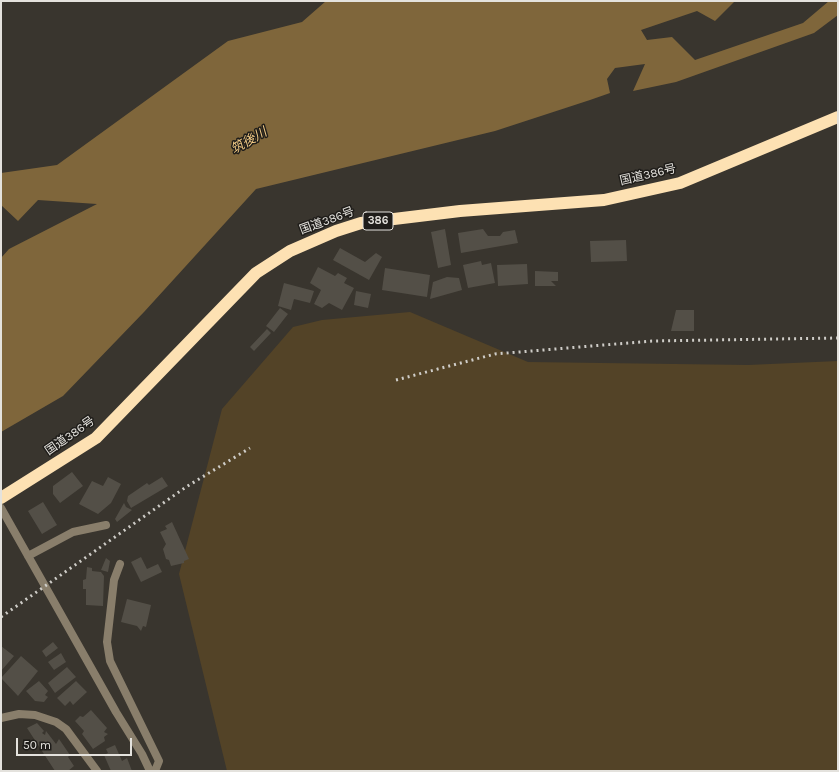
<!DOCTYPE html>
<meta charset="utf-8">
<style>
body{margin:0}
#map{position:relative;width:839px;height:772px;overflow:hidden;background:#39352e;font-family:Karla,sans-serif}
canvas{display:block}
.frame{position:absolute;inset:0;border:2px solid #e4e2dd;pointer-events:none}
.scale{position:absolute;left:16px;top:738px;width:116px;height:18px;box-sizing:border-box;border:2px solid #e4e2dd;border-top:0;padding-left:5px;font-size:12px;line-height:14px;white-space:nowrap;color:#e4e2dd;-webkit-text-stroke:3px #1f1d1a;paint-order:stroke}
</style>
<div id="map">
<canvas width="839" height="772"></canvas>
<div class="frame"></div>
<div class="scale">50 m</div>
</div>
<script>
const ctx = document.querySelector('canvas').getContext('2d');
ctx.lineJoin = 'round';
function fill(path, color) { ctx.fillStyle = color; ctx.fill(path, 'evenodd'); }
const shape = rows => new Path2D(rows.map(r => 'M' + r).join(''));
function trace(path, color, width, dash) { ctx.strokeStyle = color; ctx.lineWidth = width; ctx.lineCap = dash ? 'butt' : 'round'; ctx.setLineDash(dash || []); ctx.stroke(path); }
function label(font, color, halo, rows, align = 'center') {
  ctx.font = font + ' Karla,"Noto Sans JP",sans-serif'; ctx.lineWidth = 3; ctx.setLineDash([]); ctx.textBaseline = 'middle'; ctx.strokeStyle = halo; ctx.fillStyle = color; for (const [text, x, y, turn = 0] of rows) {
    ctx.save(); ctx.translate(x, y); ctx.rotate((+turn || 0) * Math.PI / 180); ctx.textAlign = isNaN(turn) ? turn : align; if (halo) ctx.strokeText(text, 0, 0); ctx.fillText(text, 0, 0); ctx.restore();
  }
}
fill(shape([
 [410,312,528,362,748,365,838,361,838,771,227,771,179,574,222,409,293,327,322,320]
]), '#534327');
fill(shape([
 [326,1,735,1,715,21,697,11,641,30,647,40,672,37,695,60,803,23,829,1,838,1,838,15,814,33,676,82,633,91,645,64,615,68,607,79,610,93,590,100,495,131,256,189,144,312,63,396,1,432,1,258,9,249,97,204,38,200,18,221,1,205,1,173,57,165,228,41,302,22]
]), '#7f663b');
fill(shape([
 [445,229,451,265,438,268,431,232],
 [483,229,488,236,500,236,503,232,515,230,518,243,461,253,458,233],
 [626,240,627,261,591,262,590,241],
 [340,248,365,262,376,253,382,257,369,280,333,260],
 [481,261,482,265,491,263,495,283,468,288,463,265],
 [527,264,528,284,498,286,497,265],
 [318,267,335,276,338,273,347,278,344,283,354,288,342,310,329,303,322,308,314,304,321,290,310,283],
 [385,268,430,275,427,297,382,290],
 [535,271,558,272,558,281,551,281,556,286,535,286],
 [447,277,459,278,462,290,430,299,433,282],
 [284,283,314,291,310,303,294,299,291,310,278,306],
 [356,291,371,294,368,308,354,305],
 [280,308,288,314,274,332,266,326],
 [676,310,694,310,694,331,671,331],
 [267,329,271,333,254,351,250,347],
 [72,472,83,486,60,503,53,494,53,486],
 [108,477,121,484,111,503,98,514,79,504,92,481,103,486],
 [162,477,168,486,131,508,127,501,128,496,147,483,149,485],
 [43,502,57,525,42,534,28,511],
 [124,503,126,507,132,510,117,522,115,519],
 [172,522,189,559,184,561,184,563,171,566,169,560,166,559,163,549,166,544,160,532,167,529,165,526],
 [141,557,147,569,158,564,162,572,141,582,131,562],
 [106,558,110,561,108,572,101,570],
 [87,567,92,568,92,571,101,572,104,576,103,606,86,605,86,589,83,589,83,580,86,579],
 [127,599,151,605,146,627,143,626,141,631,137,626,121,622],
 [53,642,58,648,46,657,42,651],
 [1,646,14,656,1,671],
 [61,653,66,662,54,670,48,662],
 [21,656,38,671,18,696,1,678],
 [67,667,76,677,55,693,48,683],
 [39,681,48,691,45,695,48,697,44,702,35,701,26,691],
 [76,681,87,692,73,705,70,701,65,706,57,698],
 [91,710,107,728,104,732,108,734,104,737,105,741,93,749,82,734,84,731,75,721,80,716,83,717],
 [37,723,44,731,42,733,45,735,46,731,56,744,59,739,70,755,68,757,74,766,68,771,55,771,27,728],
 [115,745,122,761,127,758,132,771,111,771,104,755,108,753,106,749]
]), '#534f47');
trace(shape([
 [1,508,116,712,142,754,150,771],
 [28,556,73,532,106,525],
 [120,564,114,580,107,642,110,661,159,761,155,771],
 [1,718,19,714,35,715,56,722,66,729,97,771]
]), '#897e6b', 8);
trace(shape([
 [1,498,96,438,256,273,290,251,336,231,361,223,460,211,604,200,680,183,838,117]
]), '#fde1b3', 12);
trace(shape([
 [396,380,495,354,652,341,838,338],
 [1,617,186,487,250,448]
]), '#cfcdc8', 3, [2, 4]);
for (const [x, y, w] of [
 [378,221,30]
]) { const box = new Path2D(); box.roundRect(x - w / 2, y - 9, w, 18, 3); ctx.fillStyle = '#1f1d1a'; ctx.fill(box); trace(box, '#e4e2dd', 1); }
label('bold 11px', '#e4e2dd', null, [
 ["386",378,221]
]);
label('12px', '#e4e2dd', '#1f1d1a', [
 ["国道386号",648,175,-13],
 ["国道386号",327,221,-20],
 ["国道386号",70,436,-35]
]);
label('italic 13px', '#f3cb86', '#1f1d1a', [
 ["筑後川",249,141,-30]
]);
</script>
